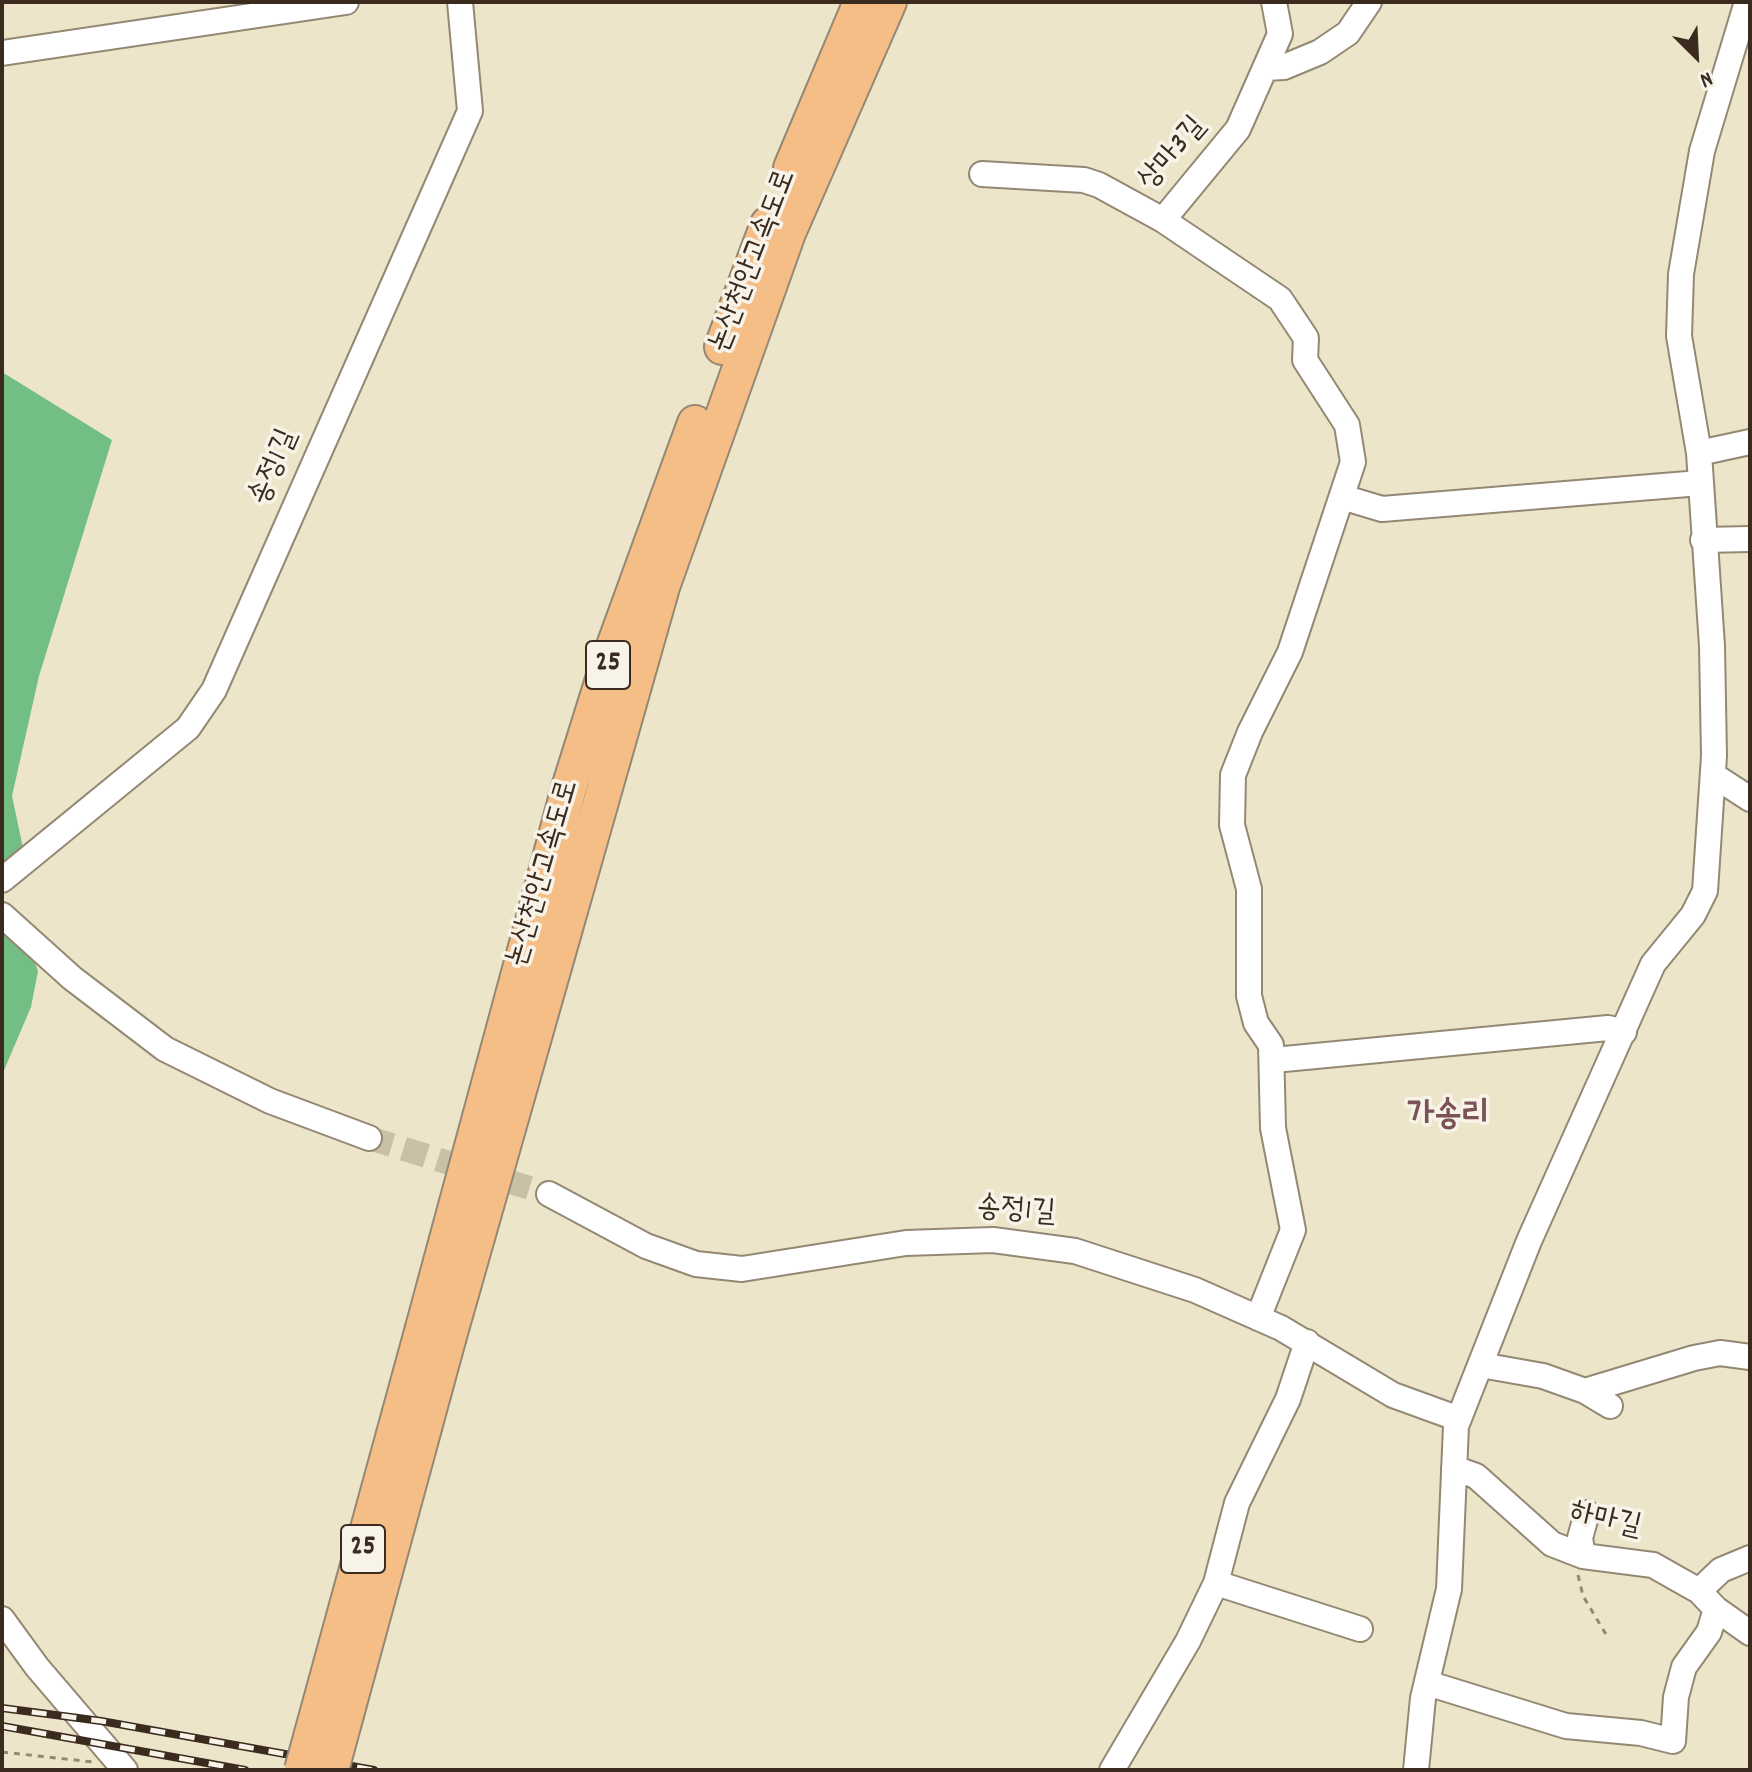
<!DOCTYPE html>
<meta charset="utf-8">
<style>
body{margin:0}
#map{position:relative;width:1752px;height:1772px;overflow:hidden;background:#ede5c9;font-family:Dekko,sans-serif}
canvas{display:block}
.frame{position:absolute;inset:0;border:4px solid #3b2a1e;pointer-events:none}
.north{position:absolute;left:1656px;top:16px;width:80px;height:80px;-webkit-text-stroke:6px #f7f3e8;paint-order:stroke;rotate:156deg;font-size:22px;font-weight:700;line-height:32px;text-align:center;color:#3b2a1e}
.north::after{content:'';display:block;margin:auto;width:28px;height:36px;background:#3b2a1e;clip-path:polygon(50% 0,100% 100%,50% 72%,0 100%)}
</style>
<div id="map">
<canvas width="1752" height="1772"></canvas>
<div class="frame"></div>
<div class="north">N</div>
</div>
<script>
const ctx = document.querySelector('canvas').getContext('2d');
ctx.lineJoin = 'round';
function fill(path, color) { ctx.fillStyle = color; ctx.fill(path, 'evenodd'); }
const shape = rows => new Path2D(rows.map(r => 'M' + r).join(''));
function trace(path, color, width, dash) { ctx.strokeStyle = color; ctx.lineWidth = width; ctx.lineCap = dash ? 'butt' : 'round'; ctx.setLineDash(dash || []); ctx.stroke(path); }
function label(font, color, halo, rows, align = 'center') {
  ctx.font = font + ' Dekko,"Poor Story",sans-serif'; ctx.lineWidth = 7; ctx.setLineDash([]); ctx.textBaseline = 'middle'; ctx.strokeStyle = halo; ctx.fillStyle = color; for (const [text, x, y, turn = 0] of rows) {
    ctx.save(); ctx.translate(x, y); ctx.rotate((+turn || 0) * Math.PI / 180); ctx.textAlign = isNaN(turn) ? turn : align; if (halo) ctx.strokeText(text, 0, 0); ctx.fillText(text, 0, 0); ctx.restore();
  }
}
fill(shape([
 [2,372,112,440,39,676,12,796,23,848,2,866],
 [2,927,32,954,38,971,31,1007,2,1075]
]), '#73be85');
trace(shape([
 [369,1138,549,1194]
]), '#c9c0a7', 24, [24, 12]);
const minor = shape([
 [2,53,346,2],
 [1265,68,1284,67,1320,52,1348,33,1369,2],
 [982,174,1084,180,1099,185,1163,220,1238,129,1280,34,1274,2],
 [1163,220,1280,299,1306,338,1305,360,1347,425,1353,462,1290,652,1250,732,1233,775,1232,825,1249,889,1249,996,1256,1023,1271,1045,1273,1128,1293,1230,1258,1318],
 [1699,453,1750,442],
 [1342,497,1382,509,1700,483],
 [1703,540,1750,539],
 [1713,775,1750,799],
 [2,880,188,728,214,690,470,111,460,2],
 [2,915,72,978,165,1049,270,1101,369,1138],
 [1274,1060,1608,1028,1624,1032],
 [549,1194,646,1246,696,1264,742,1269,906,1243,993,1240,1075,1251,1195,1290,1281,1328,1393,1395,1459,1419],
 [1481,1365,1543,1376,1585,1391,1610,1406],
 [1585,1391,1694,1358,1720,1353,1750,1357],
 [1454,1468,1476,1476,1552,1544,1583,1556,1653,1565,1699,1591,1721,1570,1750,1558],
 [1583,1556,1580,1538,1587,1513],
 [1216,1583,1360,1629],
 [1716,1609,1750,1633],
 [2,1619,37,1667,125,1770],
 [1427,1683,1566,1726,1641,1733,1673,1741,1676,1697,1684,1667,1709,1632,1716,1609,1699,1591],
 [1112,1770,1188,1641,1216,1583,1237,1503,1288,1399,1307,1342],
 [1416,1770,1423,1698,1449,1589,1456,1426,1529,1241,1653,964,1693,915,1705,891,1714,756,1712,646,1699,453,1679,336,1681,274,1702,151,1747,2]
]);
const highway = shape([
 [791,168,861,2],
 [722,347,768,224],
 [423,1328,569,788,610,657,695,423],
 [449,1336,662,587,788,233,889,2]
]);
trace(minor, '#948874', 28);
trace(highway, '#948874', 38);
trace(shape([
 [1578,1575,1583,1596,1607,1636],
 [2,1752,93,1762]
]), '#948874', 3, [6, 6]);
trace(minor, '#fff', 24);
trace(highway, '#f6be87', 34);
const rail = shape([
 [2,1708,101,1721,374,1770],
 [2,1726,245,1770]
]);
trace(rail, '#3b2a1e', 8);
trace(rail, '#f7f3e8', 5, [15]);
const highwayBridge = shape([
 [302,1770,423,1328],
 [331,1770,449,1336]
]);
trace(highwayBridge, '#948874', 38, []);
trace(highwayBridge, '#f6be87', 34);
for (const [x, y, w] of [
 [608,665,44],
 [363,1549,44]
]) { const box = new Path2D(); box.roundRect(x - w / 2, y - 24, w, 48, 6); ctx.fillStyle = '#f7f3e8'; ctx.fill(box); trace(box, '#3b2a1e', 2); }
label('bold 28px', '#3b2a1e', null, [
 ["25",608,665],
 ["25",363,1549]
]);
label('30px', '#3b2a1e', '#f7f3e8', [
 ["상마3길",1174,155,-49],
 ["논산천안고속도로",755,262,-69],
 ["송정1길",276,468,-67],
 ["논산천안고속도로",545,874,-74],
 ["송정1길",1016,1213,4],
 ["하마길",1605,1522,13]
]);
label('bold 34px', '#7b5357', '#f7f3e8', [
 ["가송리",1448,1118]
]);
</script>
